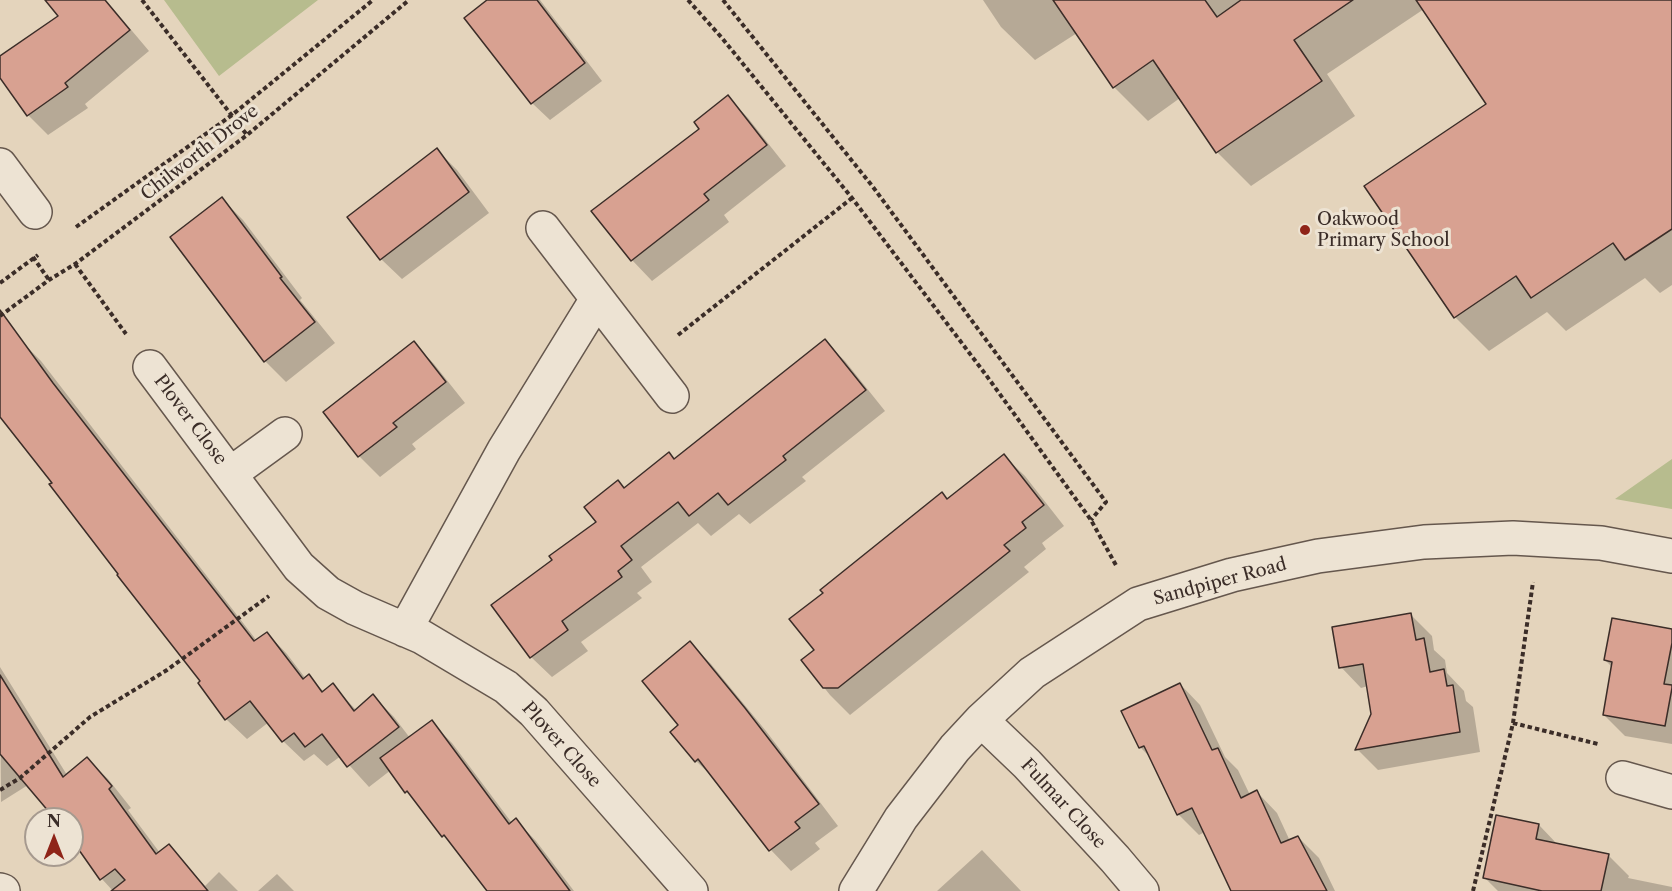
<!DOCTYPE html>
<style>
body{margin:0}
#map{position:relative;width:1672px;height:891px;overflow:hidden;background:#e4d4bc;font-family:"Libre Caslon Text",serif}
canvas{display:block}
.north{position:absolute;left:24px;top:807px;width:60px;height:60px;box-sizing:border-box;background:#ede3d3;border:2px solid #a69a8f;border-radius:50%;rotate:0deg;font-size:16px;font-weight:700;line-height:24px;text-align:center;color:#3b2d28}
.north::after{content:'';display:block;margin:auto;width:21px;height:27px;background:#8f2418;clip-path:polygon(50% 0,100% 100%,50% 72%,0 100%)}
</style>
<div id="map">
<canvas width="1672" height="891"></canvas>
<div class="north">N</div>
</div>
<script>
const ctx = document.querySelector('canvas').getContext('2d');
ctx.lineJoin = 'round';
function fill(path, color) { ctx.fillStyle = color; ctx.fill(path, 'evenodd'); }
const shape = rows => new Path2D(rows.map(r => 'M' + r).join(''));
function trace(path, color, width, dash) { ctx.strokeStyle = color; ctx.lineWidth = width; ctx.lineCap = dash ? 'butt' : 'round'; ctx.setLineDash(dash || []); ctx.stroke(path); }
function label(font, color, halo, rows, align = 'center') {
  ctx.font = font + ' "Libre Caslon Text",serif'; ctx.lineWidth = 6; ctx.setLineDash([]); ctx.textBaseline = 'middle'; ctx.strokeStyle = halo; ctx.fillStyle = color; for (const [text, x, y, turn = 0] of rows) {
    ctx.save(); ctx.translate(x, y); ctx.rotate((+turn || 0) * Math.PI / 180); ctx.textAlign = isNaN(turn) ? turn : align; if (halo) ctx.strokeText(text, 0, 0); ctx.fillText(text, 0, 0); ctx.restore();
  }
}
fill(shape([
 [164,0,318,0,219,76],
 [1672,459,1672,509,1615,499]
]), '#b7bc8e');
fill(shape([
 [73,0,106,0,149,51,85,104,88,108,48,135,28,115,0,75,0,58,60,16],
 [490,0,540,0,602,81,550,120,532,103,466,18],
 [983,0,1672,0,1672,285,1660,293,1645,278,1566,331,1547,312,1489,351,1455,317,1488,104,1424,9,1327,74,1355,116,1251,186,1217,152,1180,98,1148,121,1114,87,1077,33,1035,60,1001,27],
 [728,97,748,118,786,166,724,215,729,222,652,281,632,260,701,129],
 [437,150,457,170,489,213,402,279,381,259],
 [222,199,243,220,302,298,300,300,335,343,286,382,265,361,172,238],
 [21,341,41,361,257,641,267,633,287,654,306,679,309,676,324,692,333,685,356,710,373,696,394,717,410,738,431,722,452,743,512,823,516,820,536,841,574,891,489,891,391,770,369,787,341,756,327,766,314,754,304,761,283,741,269,722,247,739,226,719,202,682,0,414,0,356],
 [824,341,845,361,885,411,802,477,806,481,750,524,739,514,711,536,698,523,641,567,652,582,637,593,642,598,581,642,588,651,552,677,531,657,554,561,598,522,625,489,674,460],
 [414,343,434,364,465,403,412,444,416,449,380,477,359,456,325,412],
 [1004,456,1025,476,1064,526,1042,543,1046,549,1024,567,1029,572,850,715,830,695,803,661,816,651,948,501],
 [1411,615,1432,636,1434,650,1445,660,1447,673,1464,691,1466,701,1473,707,1480,752,1378,770,1357,749,1373,714,1368,686,1361,688,1341,667],
 [1672,630,1672,744,1625,736,1604,715,1612,667,1605,660],
 [690,643,711,664,766,731,838,826,815,843,820,849,791,871,771,850,717,781,696,761,672,732,681,725],
 [0,667,67,775,87,759,108,779,131,808,128,810,160,853,169,846,205,886,219,872,238,891,113,891,102,879,72,838,72,819,57,819,28,785,1,802],
 [1180,684,1200,705,1225,757,1238,770,1250,795,1257,792,1277,813,1290,841,1298,837,1319,858,1335,891,1252,891,1205,832,1199,835,1178,814,1151,758,1140,747,1123,711],
 [1539,825,1558,845,1608,855,1629,876,1628,878,1672,887,1672,891,1498,891,1484,877],
 [982,850,1021,891,937,891],
 [277,874,294,891,258,891]
]), '#0003');
const building = shape([
 [45,0,105,0,130,30,65,83,68,87,27,116,0,78,0,56,58,16,45,0],
 [487,0,537,0,585,63,531,104,464,18,487,0],
 [1053,0,1205,0,1217,17,1241,0,1353,0,1294,40,1322,81,1216,153,1153,60,1113,88,1053,0],
 [1416,0,1672,0,1672,229,1625,260,1613,243,1531,298,1516,276,1454,318,1364,186,1486,104,1416,0],
 [728,95,767,145,704,194,709,200,631,261,591,211,699,129,694,122,728,95],
 [437,148,469,192,380,260,347,217,437,148],
 [222,197,282,277,280,278,315,322,264,362,170,237,222,197],
 [0,310,53,383,254,641,267,632,303,679,309,674,322,692,333,683,354,711,373,694,399,727,347,767,322,734,305,747,294,733,282,742,250,701,225,720,198,683,200,681,117,575,118,574,49,484,52,483,0,417,0,310],
 [825,339,866,390,783,456,786,460,728,505,718,493,689,516,678,502,621,546,632,560,618,571,622,577,562,621,568,630,530,658,491,605,552,560,549,556,596,522,584,507,618,480,624,488,669,452,674,459,825,339],
 [414,341,446,382,393,423,397,427,358,457,323,412,414,341],
 [1004,454,1044,505,1022,522,1026,528,1004,545,1010,551,838,688,823,688,801,660,814,650,789,619,823,593,820,590,942,492,947,499,1004,454],
 [1411,613,1416,640,1424,638,1430,672,1444,669,1447,686,1453,685,1460,732,1355,750,1371,714,1363,664,1339,668,1332,627,1411,613],
 [1612,618,1672,629,1672,643,1664,684,1672,685,1672,688,1665,726,1603,715,1612,662,1604,660,1612,618],
 [690,641,745,708,819,804,795,822,800,828,769,851,698,759,695,762,670,732,678,725,642,681,690,641],
 [0,675,63,777,87,757,112,786,109,789,156,854,169,844,208,891,111,891,125,880,115,869,100,880,72,840,72,819,55,819,0,754,0,675],
 [1180,683,1212,750,1218,748,1241,798,1257,790,1281,843,1298,836,1327,891,1231,891,1192,808,1177,815,1144,746,1139,748,1121,711,1180,683],
 [432,720,509,824,516,818,570,891,487,891,444,835,442,837,407,791,405,793,380,758,432,720],
 [1496,815,1539,824,1536,839,1609,854,1601,891,1542,891,1483,878,1496,815]
]);
fill(building, '#d8a191');
trace(building, '#3b2d28', 1.5);
const minor = shape([
 [0,165,35,212],
 [543,228,672,396],
 [150,367,299,567,328,593,355,608,422,637,506,687,534,712,691,891],
 [230,474,285,434],
 [405,630,504,450,597,299],
 [981,720,1027,764,1115,859,1142,891],
 [1623,778,1672,792],
 [0,890,3,891],
 [856,891,901,818,955,748,981,720,1032,673,1138,604,1232,575,1318,556,1424,542,1513,538,1601,543,1672,556]
]);
trace(minor, '#65574d', 36);
trace(shape([
 [142,0,247,135],
 [688,0,722,38,852,198,986,375,1091,520,1117,567],
 [723,0,873,187,1106,502,1091,520],
 [76,227,232,115,373,0],
 [33,257,49,280],
 [75,264,126,334],
 [0,283,38,255],
 [0,316,49,280,75,264,247,135,409,0],
 [678,335,852,198],
 [1513,723,1598,744],
 [0,790,20,778,90,717,167,670,269,596],
 [1473,891,1513,723,1533,582]
]), '#3b2d28', 4, [4.5, 3]);
trace(minor, '#ede3d3', 33);
for (const [x, y, r, color] of [
 [1305,230,6,"#8f2418"]
]) { const dot = new Path2D(); dot.arc(x, y, r, 0, 2 * Math.PI); ctx.fillStyle = color; ctx.fill(dot); trace(dot, '#ede3d3', 2); }
label('18px', '#3b2d28', '#ede3d3', [
 ["Chilworth Drove",200,153,-38],
 ["Plover Close",190,420,53],
 ["Sandpiper Road",1220,582,-15],
 ["Plover Close",561,745,48],
 ["Fulmar Close",1063,804,47]
]);
label('18px', '#3b2d28', '#ede3d3', [
 ["Oakwood",1317,220],
 ["Primary School",1317,241]
], 'left');
</script>
